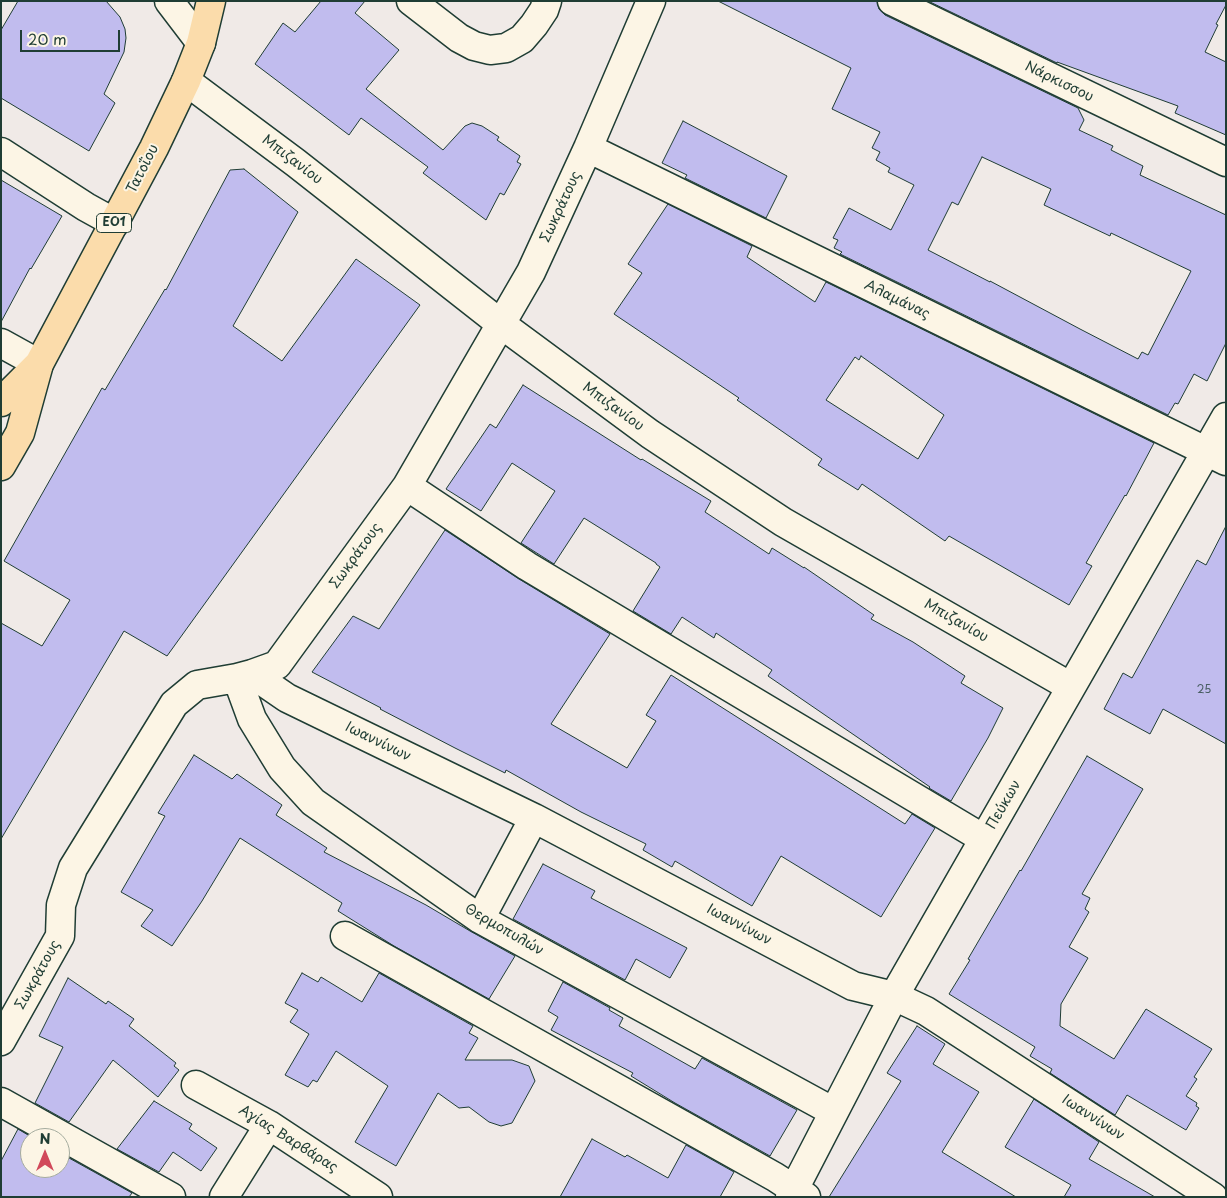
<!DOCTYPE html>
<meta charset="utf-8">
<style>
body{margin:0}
#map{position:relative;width:1227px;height:1198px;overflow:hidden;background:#f0eae7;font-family:"Playpen Sans",sans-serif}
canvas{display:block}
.frame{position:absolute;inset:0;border:2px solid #1f3d34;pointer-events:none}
.north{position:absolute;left:20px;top:1128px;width:50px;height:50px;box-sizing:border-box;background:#fcf5e5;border:1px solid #a4ab9e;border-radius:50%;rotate:0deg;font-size:14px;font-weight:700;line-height:20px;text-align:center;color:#1f3d34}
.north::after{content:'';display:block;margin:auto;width:18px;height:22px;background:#d1495b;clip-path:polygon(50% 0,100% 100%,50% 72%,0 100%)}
.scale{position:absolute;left:20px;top:30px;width:100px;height:22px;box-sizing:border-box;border:2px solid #1f3d34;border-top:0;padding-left:6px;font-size:15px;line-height:18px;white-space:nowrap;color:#1f3d34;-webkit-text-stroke:4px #fcf5e5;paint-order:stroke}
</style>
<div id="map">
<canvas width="1227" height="1198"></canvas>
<div class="frame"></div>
<div class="north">N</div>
<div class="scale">20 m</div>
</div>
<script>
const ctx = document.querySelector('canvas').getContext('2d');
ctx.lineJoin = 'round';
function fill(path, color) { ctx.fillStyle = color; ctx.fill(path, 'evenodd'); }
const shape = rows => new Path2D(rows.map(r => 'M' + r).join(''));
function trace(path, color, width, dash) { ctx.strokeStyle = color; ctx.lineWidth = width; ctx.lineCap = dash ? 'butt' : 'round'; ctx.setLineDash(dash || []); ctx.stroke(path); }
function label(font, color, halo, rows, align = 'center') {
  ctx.font = font + ' "Playpen Sans",sans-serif'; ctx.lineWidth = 4; ctx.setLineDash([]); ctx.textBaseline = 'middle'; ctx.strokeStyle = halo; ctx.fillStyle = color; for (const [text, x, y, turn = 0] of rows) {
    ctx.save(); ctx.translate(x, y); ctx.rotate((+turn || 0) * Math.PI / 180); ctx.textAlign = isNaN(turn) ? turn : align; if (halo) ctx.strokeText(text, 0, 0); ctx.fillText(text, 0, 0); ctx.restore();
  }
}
const building = shape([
 [18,1,106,1,120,17,125,29,126,38,124,52,104,94,115,103,89,151,1,98,1,30,18,1],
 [321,1,365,1,355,13,399,50,366,89,443,150,465,126,472,123,482,126,499,137,497,140,520,156,517,162,521,164,504,195,500,193,486,220,423,173,428,167,361,118,349,135,255,64,283,23,295,32,321,1],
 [718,1,877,1,879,9,885,15,1078,108,1084,120,1079,130,1113,146,1111,150,1143,166,1140,175,1226,215,1226,343,1207,381,1194,374,1178,404,1175,403,1168,415,840,254,842,252,834,248,838,240,833,238,849,208,891,230,914,185,888,172,890,168,876,160,880,152,872,148,880,132,832,109,851,68,718,1],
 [982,157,1051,189,1044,205,1110,236,1111,233,1191,271,1148,355,1142,352,1138,359,1080,329,990,281,990,282,928,250,952,202,958,205,982,157],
 [928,1,1226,1,1226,5,1216,24,1218,25,1205,52,1226,62,1226,135,1175,113,1178,106,1057,62,1057,63,928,1],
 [683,121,787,176,766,218,685,178,687,175,662,163,683,121],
 [244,169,298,212,233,326,282,361,356,259,420,305,167,656,124,631,1,839,1,623,42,646,70,600,4,561,102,388,105,390,165,289,166,290,230,170,244,169],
 [1,180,62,216,31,269,30,268,1,322,1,180],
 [668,204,752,246,747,257,815,302,826,282,1154,443,1126,496,1125,495,1086,563,1092,566,1069,605,949,536,945,541,862,484,858,490,818,465,822,459,737,400,739,398,614,314,642,273,628,264,668,204],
 [861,356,944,415,918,459,826,400,855,357,859,360,861,356],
 [523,385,641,460,642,459,711,501,705,512,769,554,772,548,804,568,804,567,874,615,871,619,913,642,965,676,961,683,1003,708,988,738,951,801,929,788,930,787,768,676,772,670,716,633,714,638,682,617,671,634,633,611,660,567,656,564,656,563,584,518,554,564,521,543,555,491,512,463,481,511,446,489,490,424,496,428,523,385],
 [1226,526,1226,744,1163,709,1150,734,1104,709,1123,673,1132,678,1197,560,1206,565,1226,526],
 [445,530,519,579,610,634,551,724,627,768,656,721,646,715,671,675,905,824,912,814,935,828,881,917,781,856,752,906,675,861,672,867,643,850,646,844,581,812,506,770,505,773,455,748,380,709,381,708,312,672,353,616,379,629,445,530],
 [194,755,232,779,237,774,282,805,276,815,327,848,324,852,426,905,470,931,515,956,489,999,394,946,338,911,342,903,240,838,202,901,172,946,141,926,153,910,121,892,165,816,158,813,194,755],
 [1087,756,1143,789,1082,894,1090,898,1085,909,1089,912,1069,947,1088,958,1061,1004,1060,1026,1114,1059,1146,1009,1212,1049,1194,1077,1197,1079,1186,1096,1197,1103,1196,1106,1199,1108,1186,1130,1127,1095,1115,1115,1050,1073,1052,1069,1030,1056,1035,1047,949,994,970,960,968,959,1020,870,1021,871,1087,756],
 [543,864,595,891,591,898,687,948,670,978,636,959,625,980,513,919,543,864],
 [302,973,318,982,321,977,362,1002,379,973,473,1026,469,1033,478,1038,465,1060,512,1060,529,1066,535,1081,512,1123,501,1126,489,1122,469,1107,459,1108,438,1093,396,1166,355,1142,388,1086,336,1051,317,1082,313,1080,308,1087,285,1075,309,1034,290,1022,298,1010,285,1003,302,973],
 [68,978,106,1004,108,1001,134,1019,129,1026,176,1063,174,1066,179,1070,158,1097,113,1060,69,1122,35,1103,63,1047,39,1036,68,978],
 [563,982,610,1008,609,1010,623,1018,619,1026,695,1069,702,1058,797,1110,770,1156,675,1103,631,1076,633,1073,551,1030,558,1017,548,1011,563,982],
 [917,1026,945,1044,933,1064,979,1092,942,1152,1016,1197,829,1197,901,1081,887,1073,917,1026],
 [1034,1099,1099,1142,1089,1159,1155,1197,1064,1197,1071,1185,1005,1147,1034,1099],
 [154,1101,192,1124,189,1129,217,1148,201,1171,173,1152,159,1172,117,1149,154,1101],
 [18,1129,33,1138,30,1138,30,1168,60,1168,60,1153,132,1193,129,1197,1,1197,1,1161,18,1129],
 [592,1139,625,1157,627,1155,668,1178,686,1145,734,1172,720,1197,560,1197,592,1139]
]);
fill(building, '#c1bcee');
trace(building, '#1f3d34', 1);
const minor = shape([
 [169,1,201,43],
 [411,1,459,38,474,46,490,50,506,48,522,39,534,25,544,10,547,1],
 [892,1,1226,162],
 [186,81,296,163,501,324,650,434,783,522,1071,687],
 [588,148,1226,461],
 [1,152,86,207,115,223],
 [1,343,39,364],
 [407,486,527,566,984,839],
 [252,674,287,698,534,818,853,986,894,996,926,1011,1213,1197],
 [237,678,252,719,282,768,313,802,480,919,834,1112],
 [480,919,534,818],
 [345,936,775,1177,806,1197],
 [1,1041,60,936,61,905,73,868,174,704,197,685,237,678,252,674,277,665,407,486,531,272,588,148,651,1],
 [196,1085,269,1125,378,1197],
 [1,1102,171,1197],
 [224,1197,269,1125],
 [790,1197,894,996,1226,417]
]);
const major = shape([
 [1,402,38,365],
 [1,466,20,433,39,364,154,148,186,81,201,43,211,1]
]);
trace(minor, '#1f3d34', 31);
trace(major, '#1f3d34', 31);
trace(minor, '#fcf5e5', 28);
trace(major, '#fbdcab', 28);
label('11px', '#485d62', null, [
 ["25",1204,690]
]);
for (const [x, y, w] of [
 [114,223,35]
]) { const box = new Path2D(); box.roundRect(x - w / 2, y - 9.5, w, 19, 4); ctx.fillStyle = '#fcf5e5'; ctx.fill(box); trace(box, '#1f3d34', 1); }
label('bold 12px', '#1f3d34', null, [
 ["ΕΟ1",114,223]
]);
label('14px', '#1f3d34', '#fcf5e5', [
 ["Νάρκισσου",1059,82,26],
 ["Μπιζανίου",292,160,37],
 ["Τατοΐου",143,169,-63],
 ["Σωκράτους",561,207,-65],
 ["Αλαμάνας",897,300,26],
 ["Μπιζανίου",613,407,36],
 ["Σωκράτους",356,556,-54],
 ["Μπιζανίου",956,621,30],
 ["Ιωαννίνων",378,742,26],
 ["Πεύκων",1004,805,-60],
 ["Ιωαννίνων",739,925,28],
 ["Θερμοπυλών",504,930,30],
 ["Σωκράτους",38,975,-61],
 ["Ιωαννίνων",1093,1118,33],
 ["Αγίας Βαρβάρας",288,1139,32]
]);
</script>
